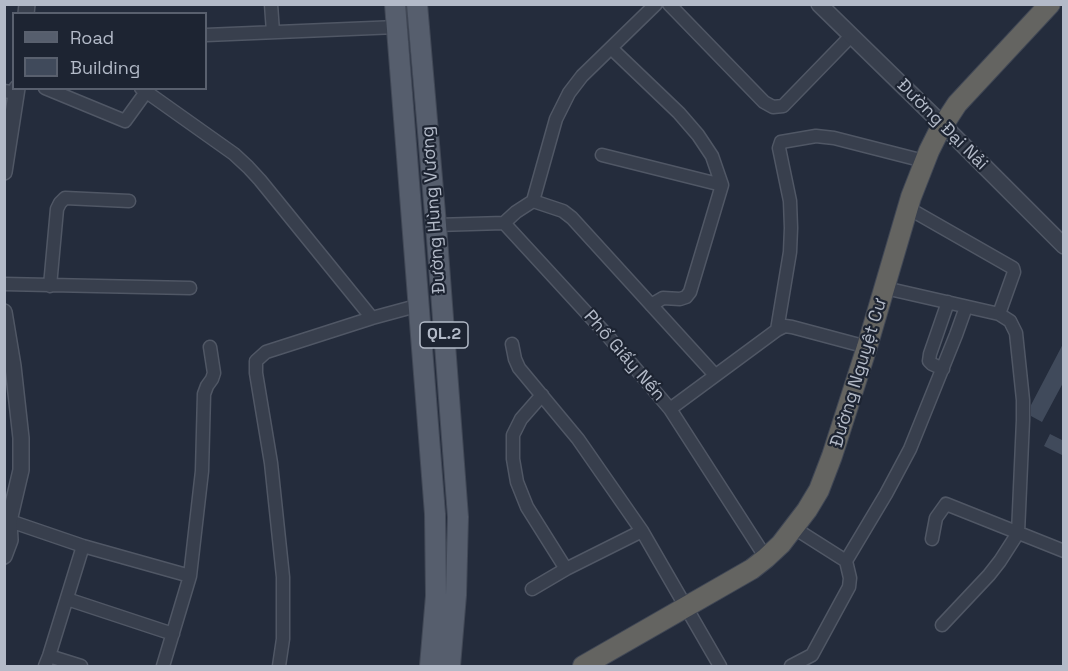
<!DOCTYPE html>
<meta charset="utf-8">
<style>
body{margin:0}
#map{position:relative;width:1068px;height:671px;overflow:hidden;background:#242c3c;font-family:"Space Grotesk",sans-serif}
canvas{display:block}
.frame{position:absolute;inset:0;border:6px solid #b3bac8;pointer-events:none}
.legend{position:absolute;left:12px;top:12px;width:195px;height:78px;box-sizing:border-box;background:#1d2432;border:2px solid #59606e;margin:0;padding:8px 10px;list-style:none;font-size:18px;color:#b3bac8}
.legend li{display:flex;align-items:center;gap:12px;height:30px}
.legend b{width:30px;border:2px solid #59606e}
</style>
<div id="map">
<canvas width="1068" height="671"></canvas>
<div class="frame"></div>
<ul class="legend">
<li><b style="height:8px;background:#565e6d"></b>Road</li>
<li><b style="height:16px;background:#404a5b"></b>Building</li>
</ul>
</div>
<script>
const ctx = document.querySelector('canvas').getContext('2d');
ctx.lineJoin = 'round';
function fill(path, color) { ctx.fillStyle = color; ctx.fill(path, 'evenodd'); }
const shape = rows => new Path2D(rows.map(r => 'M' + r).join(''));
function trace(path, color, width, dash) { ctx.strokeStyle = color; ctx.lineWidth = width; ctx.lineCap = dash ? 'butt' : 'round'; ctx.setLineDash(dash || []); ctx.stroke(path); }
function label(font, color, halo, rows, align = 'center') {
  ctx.font = font + ' "Space Grotesk",sans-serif'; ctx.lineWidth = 4.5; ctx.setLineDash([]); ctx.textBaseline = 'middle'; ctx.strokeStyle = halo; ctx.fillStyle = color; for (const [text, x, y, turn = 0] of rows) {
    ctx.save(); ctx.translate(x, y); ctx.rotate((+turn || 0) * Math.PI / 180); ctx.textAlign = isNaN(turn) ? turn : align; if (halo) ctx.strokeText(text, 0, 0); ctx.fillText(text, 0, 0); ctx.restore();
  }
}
fill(shape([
 [1064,342,1064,381,1042,422,1031,416,1031,405],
 [1050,434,1064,441,1064,456,1044,446]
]), '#404a5b');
const minor = shape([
 [271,4,273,32],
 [669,4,764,102,773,107,783,106,851,36],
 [206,35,397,27],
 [611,48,679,113,698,135,712,156,722,185,690,292,686,297,680,299,663,298,651,305],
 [45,88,125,121,146,92],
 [141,88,234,154,248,167,260,180,372,318],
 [4,91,17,93],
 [602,155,722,185],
 [533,201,563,211,572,218,715,375],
 [908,208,1013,268,1014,272,999,314],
 [504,223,516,212,533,201,556,119,569,93,582,76,656,4],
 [436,225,504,223,607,335,670,409,766,558],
 [4,284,190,288],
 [50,286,57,209,60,203,65,198,129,201],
 [885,288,999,314,1010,321,1016,333,1023,400,1023,420,1018,533,1000,561,989,575,942,625],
 [777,330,790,252,791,228,790,201,779,148,781,142,816,136,834,138,924,161],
 [512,344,515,359,519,368,578,439,642,531,720,666],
 [943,369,932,364,929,361,930,354,948,302],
 [542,395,521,419,513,435,513,459,517,482,527,507,566,569,642,531],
 [670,409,777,330,785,326,792,327,867,347],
 [4,519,83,546,190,576],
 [932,539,936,518,946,504,1064,551],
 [846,561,886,494,910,449,956,335,966,307],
 [532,589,566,569],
 [67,599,173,634],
 [49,656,81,666],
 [45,666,49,656,83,546],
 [163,666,190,576,202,471,204,394,207,386,212,379,214,373,210,347],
 [279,666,283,639,283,577,271,463,256,373,256,361,266,352,372,318,420,305],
 [791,666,812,655,849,587,850,578,846,561,794,528]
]);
const tertiary = shape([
 [819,4,943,125,1064,246],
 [26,14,27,4],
 [4,172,17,88],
 [4,312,13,366,21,438,21,470,9,521,10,540,4,556]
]);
const primary = shape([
 [395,4,435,514,436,596,430,666],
 [417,4,436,225,458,517,456,595,450,666]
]);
const trunk = shape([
 [583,666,752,569,766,558,781,544,807,510,819,490,832,456,867,347,911,197,929,151,938,133,957,104,1050,4]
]);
trace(minor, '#505765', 15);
trace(tertiary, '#505765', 18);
trace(primary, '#414856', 22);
trace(trunk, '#404755', 22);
trace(minor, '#383f4d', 12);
trace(tertiary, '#383f4d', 15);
trace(primary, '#565e6d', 20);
trace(trunk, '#646461', 20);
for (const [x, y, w] of [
 [444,335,48]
]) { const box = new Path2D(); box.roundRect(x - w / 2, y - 13, w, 26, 4.5); ctx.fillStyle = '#1d2432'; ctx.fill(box); trace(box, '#b3bac8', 1.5); }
label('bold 16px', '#b3bac8', null, [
 ["QL.2",444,335]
]);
label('18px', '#b3bac8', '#1d2432', [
 ["Đường Đại Nải",942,125,45],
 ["Đường Hùng Vương",434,210,-94],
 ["Phố Giấy Nến",624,356,49],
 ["Đường Nguyệt Cư",859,373,-73]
]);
</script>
